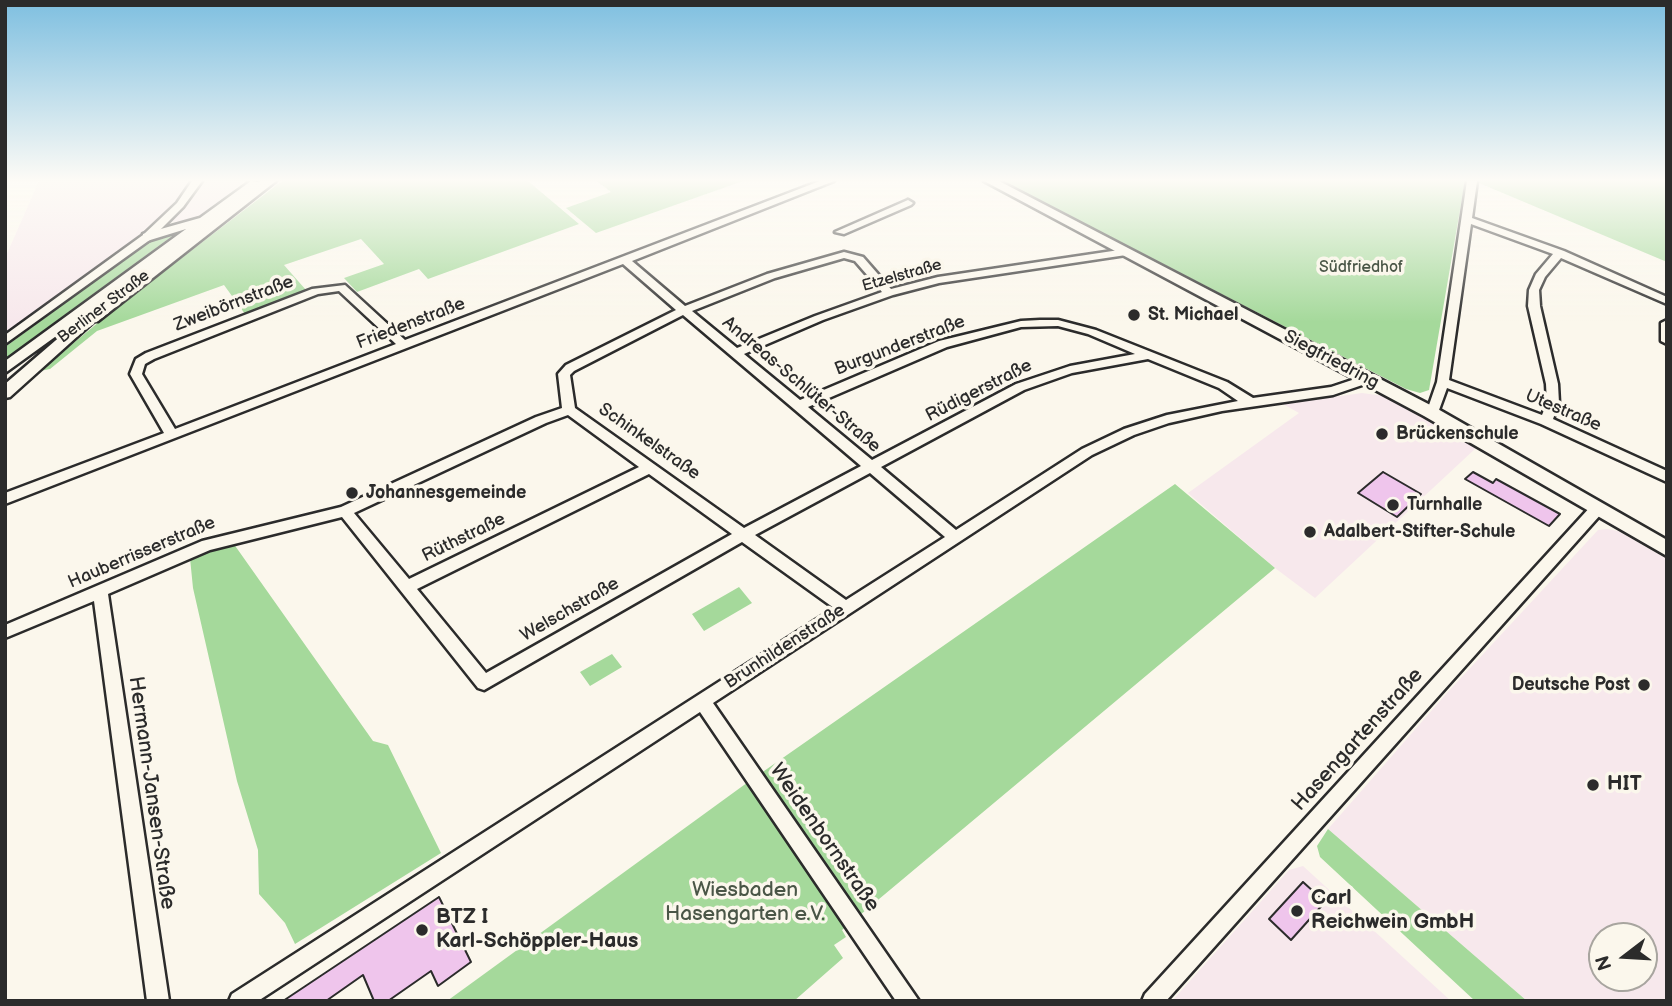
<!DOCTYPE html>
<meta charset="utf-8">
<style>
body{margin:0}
#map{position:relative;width:1672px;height:1006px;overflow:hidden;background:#fbf7ec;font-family:"Balsamiq Sans",sans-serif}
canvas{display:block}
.frame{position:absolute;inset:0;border:7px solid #2b2b2b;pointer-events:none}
.north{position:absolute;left:1588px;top:922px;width:70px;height:70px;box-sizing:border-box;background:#fbf7ec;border:2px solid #a8a59f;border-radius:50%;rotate:253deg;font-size:19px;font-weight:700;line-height:28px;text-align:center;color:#2b2b2b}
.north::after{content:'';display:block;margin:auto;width:24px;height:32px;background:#2b2b2b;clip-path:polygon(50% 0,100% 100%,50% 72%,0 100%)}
</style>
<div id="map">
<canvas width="1672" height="1006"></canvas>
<div class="frame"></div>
<div class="north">N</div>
</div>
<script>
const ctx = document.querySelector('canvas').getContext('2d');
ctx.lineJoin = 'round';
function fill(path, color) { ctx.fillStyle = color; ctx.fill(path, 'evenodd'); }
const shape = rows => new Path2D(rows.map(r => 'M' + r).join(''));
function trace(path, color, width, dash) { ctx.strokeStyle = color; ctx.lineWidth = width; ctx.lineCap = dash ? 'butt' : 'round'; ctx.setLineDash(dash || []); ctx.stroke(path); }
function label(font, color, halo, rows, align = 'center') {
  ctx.font = font + ' "Balsamiq Sans",sans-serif'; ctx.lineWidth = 7; ctx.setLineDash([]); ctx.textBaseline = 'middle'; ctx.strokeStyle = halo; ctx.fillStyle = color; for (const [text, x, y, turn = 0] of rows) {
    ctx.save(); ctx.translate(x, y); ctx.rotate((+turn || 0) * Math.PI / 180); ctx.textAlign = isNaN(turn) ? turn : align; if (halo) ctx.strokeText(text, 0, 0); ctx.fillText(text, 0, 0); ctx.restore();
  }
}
fill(shape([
 [39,181,246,181,195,219,151,225,116,254,5,333,5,258],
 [1362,393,1384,396,1476,448,1315,598,1275,568,1188,493,1299,413,1283,404],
 [1607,529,1618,531,1667,559,1667,1001,1527,1001,1328,829,1447,693,1598,530],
 [1602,936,1644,936,1644,978,1602,978],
 [1303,866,1451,1001,1172,1001,1289,870]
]), '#f7e8ec');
fill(shape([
 [282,181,528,181,579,224,428,279,419,269,357,292,344,278,384,264,361,239,284,265,306,290,245,314,224,285,97,331,50,369,40,371,106,316],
 [597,181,743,181,596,233,566,208,611,192],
 [1002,181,1465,181,1429,390,1420,393,1406,389],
 [1479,181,1667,181,1667,262,1479,183],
 [186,226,44,330,5,359,5,347,150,241],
 [1175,484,1275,568,842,930,846,937,834,945,843,958,794,1001,447,1001,744,785],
 [231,540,373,741,388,745,441,853,295,944,285,923,259,894,258,850,237,781,193,588,190,558],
 [739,587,752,603,704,631,692,614],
 [612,654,622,667,590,686,580,672],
 [1328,829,1527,1001,1475,1001,1320,857,1317,846]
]), '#a5d99b');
const building = shape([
 [1383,472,1421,494,1397,517,1358,493,1383,472],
 [1473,472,1493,483,1496,479,1560,514,1549,526,1465,479,1473,472],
 [1303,882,1325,902,1291,940,1269,919,1303,882],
 [439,897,471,962,438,986,431,971,388,1001,374,1001,363,975,326,1001,283,1001,439,897]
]);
fill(building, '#efc5ec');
trace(building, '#2b2b2b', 2);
const minor = shape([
 [192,181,202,181,183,207,151,239,5,344,5,335,143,235,177,203,192,181],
 [820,181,834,181,632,261,685,306,767,274,844,252,863,257,891,289,938,277,1126,249,1131,252,1126,255,939,283,893,295,823,320,744,354,800,400,939,341,1021,321,1040,320,1058,320,1096,330,1227,382,1253,398,1331,387,1367,375,1373,379,1371,382,1333,395,1222,411,1169,423,1134,435,1092,455,713,703,919,1001,896,1001,700,712,258,1001,229,1001,232,994,834,608,742,542,484,690,478,688,342,517,210,550,108,594,169,1001,147,1001,94,601,5,638,5,625,202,541,341,507,536,417,562,408,558,374,566,365,676,310,623,264,5,504,5,493,164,433,130,374,136,359,146,353,312,289,345,285,405,340,820,181],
 [844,258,855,261,882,292,815,316,737,348,692,311,775,278,844,258],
 [339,291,396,344,175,429,142,374,145,364,154,359,318,294,339,291],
 [683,315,794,409,861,466,744,528,575,408,570,375,574,371,683,315],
 [1058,326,1088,334,1135,354,1070,366,1016,384,872,460,808,407,947,347,1021,327,1058,326],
 [1148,359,1219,388,1238,401,1167,415,1124,429,1082,449,956,530,881,467,1024,390,1072,373,1148,359],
 [568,415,639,467,409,579,354,513,546,423,568,415],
 [870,473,945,537,846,600,755,535,870,473],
 [649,474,732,534,486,673,417,589,649,474],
 [1467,181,1477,181,1472,218,1564,251,1667,297,1667,304,1561,258,1545,277,1539,290,1540,306,1558,384,1559,403,1553,419,1667,471,1667,482,1541,424,1447,388,1439,410,1434,415,1426,415,1424,412,1429,405,1437,382,1467,181],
 [1471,224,1553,254,1536,274,1529,290,1528,306,1546,384,1547,403,1542,415,1449,380,1471,224],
 [908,200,913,203,911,205,844,234,835,232,908,200],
 [1667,320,1667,344,1661,341,1661,323,1667,320],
 [1597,504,1604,509,1602,513,1166,1001,1142,1001,1145,994,1592,505,1597,504]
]);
const major = shape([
 [251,181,262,183,88,314,97,314,99,317,10,397,5,398,5,384,84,316,5,373,5,361,186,229,147,241,143,240,143,234,200,218,251,181],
 [984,181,999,181,1436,408,1667,540,1667,556,1424,416,984,181]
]);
const highway = shape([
 [260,181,276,181,98,321,86,321,84,317,86,313,260,181]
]);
trace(minor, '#2b2b2b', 5);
trace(major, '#2b2b2b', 5);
trace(highway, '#2b2b2b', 5);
fill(minor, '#fbf7ec');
fill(major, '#fbf7ec');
fill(highway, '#fbf7ec');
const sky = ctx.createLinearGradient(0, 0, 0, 322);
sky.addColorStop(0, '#7ebfe0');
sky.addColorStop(0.56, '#fdfbf6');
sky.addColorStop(1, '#fdfbf600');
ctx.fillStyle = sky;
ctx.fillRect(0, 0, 1672, 322);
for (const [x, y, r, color] of [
 [1134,315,7,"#2b2b2b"],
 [1382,434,7,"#2b2b2b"],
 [352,493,7,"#2b2b2b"],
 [1393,505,7,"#2b2b2b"],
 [1310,532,7,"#2b2b2b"],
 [1644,685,7,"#2b2b2b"],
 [1593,785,7,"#2b2b2b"],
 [1297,911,7,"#2b2b2b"],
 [422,930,7,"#2b2b2b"]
]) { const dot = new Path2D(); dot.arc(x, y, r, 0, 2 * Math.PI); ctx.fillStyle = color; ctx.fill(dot); trace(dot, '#fbf7ec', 2.5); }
label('16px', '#4a5647', '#fbf7ec', [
 ["Südfriedhof",1361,268]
]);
label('16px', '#2b2b2b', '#fbf7ec', [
 ["Etzelstraße",902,276,-16],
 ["Berliner Straße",104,307,-37]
]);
label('18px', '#2b2b2b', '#fbf7ec', [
 ["Zweibörnstraße",234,304,-21],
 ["Friedenstraße",411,324,-21],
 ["Burgunderstraße",900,346,-21],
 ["Siegfriedring",1331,360,28],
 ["Andreas-Schlüter-Straße",801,385,40],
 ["Rüdigerstraße",979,391,-27],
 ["Utestraße",1563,411,23],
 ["Schinkelstraße",649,442,35],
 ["Rüthstraße",464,538,-26],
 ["Hauberrisserstraße",142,553,-23],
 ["Welschstraße",570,610,-30],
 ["Brunhildenstraße",785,647,-33]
]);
label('bold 18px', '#2b2b2b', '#fbf7ec', [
 ["St. Michael",1148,315],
 ["Brückenschule",1396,434],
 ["Johannesgemeinde",366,493],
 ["Turnhalle",1407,505],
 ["Adalbert-Stifter-Schule",1324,532],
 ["Deutsche Post",1630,685,"right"]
], 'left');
label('21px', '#2b2b2b', '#fbf7ec', [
 ["Hasengartenstraße",1358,740,-48],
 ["Hermann-Jansen-Straße",151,793,82],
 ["Weidenbornstraße",824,838,55]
]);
label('bold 21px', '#2b2b2b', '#fbf7ec', [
 ["HIT",1607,785],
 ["Carl",1311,899],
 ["Reichwein GmbH",1311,923],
 ["BTZ I",436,918],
 ["Karl-Schöppler-Haus",436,942]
], 'left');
label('21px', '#4a5647', '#fbf7ec', [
 ["Wiesbaden",745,891],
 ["Hasengarten e.V.",745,915]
]);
</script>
